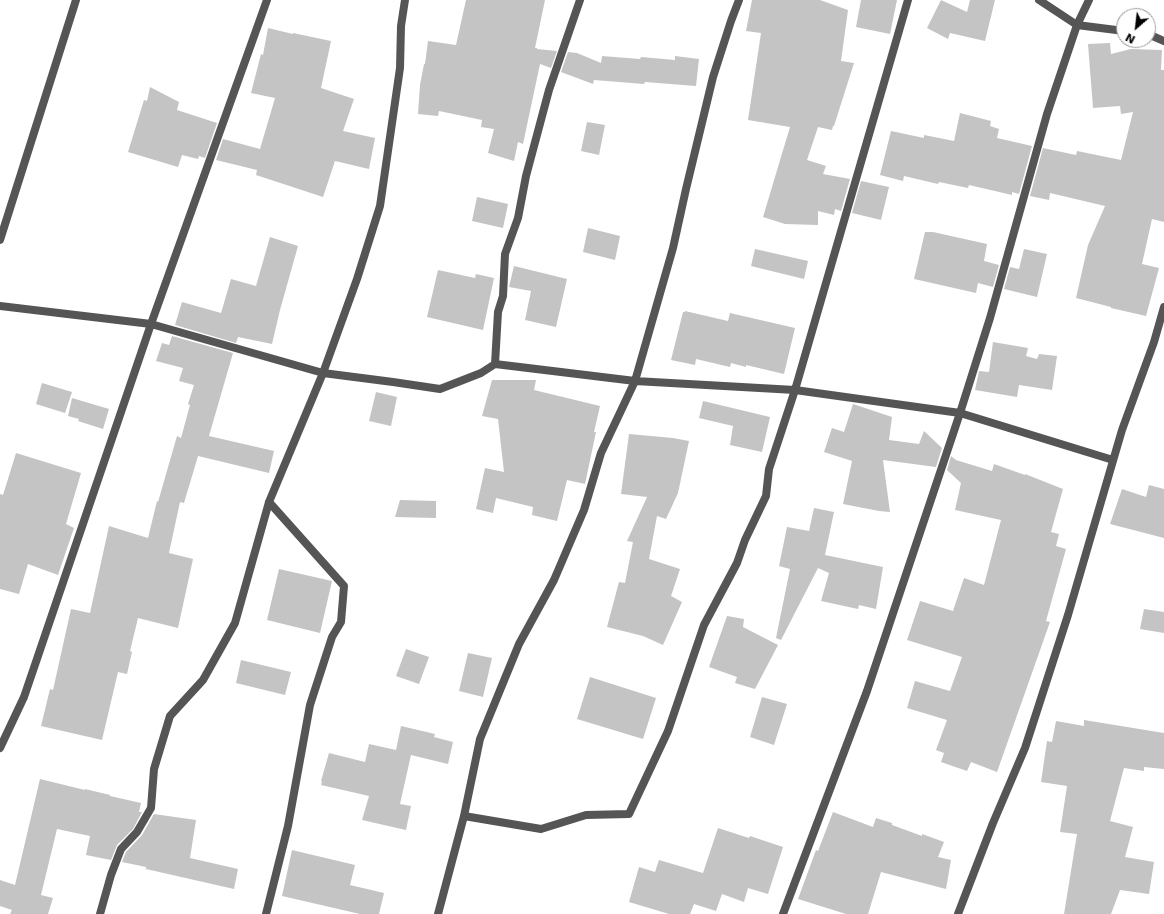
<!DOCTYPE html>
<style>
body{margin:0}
#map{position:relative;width:1164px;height:914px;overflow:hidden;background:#fff;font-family:"DejaVu Sans",sans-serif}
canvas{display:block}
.north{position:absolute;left:1116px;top:8px;width:40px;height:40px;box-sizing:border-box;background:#fff;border:1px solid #999;border-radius:50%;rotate:208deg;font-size:11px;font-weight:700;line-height:16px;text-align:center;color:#000}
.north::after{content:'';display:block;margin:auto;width:14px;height:18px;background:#000;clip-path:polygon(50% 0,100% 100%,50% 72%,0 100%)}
</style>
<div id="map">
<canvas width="1164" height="914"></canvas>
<div class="north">N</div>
</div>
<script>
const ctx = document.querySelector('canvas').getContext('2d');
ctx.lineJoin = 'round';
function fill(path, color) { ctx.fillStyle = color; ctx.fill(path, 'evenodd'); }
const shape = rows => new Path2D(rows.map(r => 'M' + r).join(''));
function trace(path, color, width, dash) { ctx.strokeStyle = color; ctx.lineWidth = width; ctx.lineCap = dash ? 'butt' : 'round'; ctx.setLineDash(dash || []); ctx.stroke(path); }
fill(shape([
 [466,0,545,0,535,48,537,48,537,49,557,51,551,68,540,64,523,144,518,142,514,161,488,153,494,129,481,127,482,120,439,111,438,116,418,114,420,85,424,64,425,64,428,41,456,45],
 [752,0,820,0,848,10,841,61,854,63,834,126,833,126,832,130,818,127,807,160,826,166,823,174,850,179,841,211,835,209,834,215,818,211,818,225,785,224,763,217,790,127,748,120,761,33,746,31],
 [861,0,897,0,890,34,856,27],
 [941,0,967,12,970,0,995,0,985,41,950,33,948,39,927,28],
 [268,28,293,34,293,33,331,41,321,88,354,99,343,131,375,138,369,169,335,161,323,197,256,175,257,170,216,160,223,139,260,149,275,98,251,93,261,54,263,55],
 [1110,43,1111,54,1131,49,1162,50,1161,70,1164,70,1164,222,1152,219,1142,264,1159,268,1146,316,1111,308,1111,307,1076,298,1088,245,1105,206,1050,193,1049,200,1030,196,1043,148,1076,155,1077,151,1121,160,1133,112,1121,114,1120,106,1093,108,1088,44],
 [568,52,577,53,601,63,602,56,640,59,641,57,675,60,675,56,699,59,696,86,645,82,644,84,594,80,593,84,561,72],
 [150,87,179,102,177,110,217,123,205,158,199,156,198,159,182,155,178,167,128,152,144,100,147,101],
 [960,113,991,121,990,126,999,129,997,138,1032,146,1019,194,1012,192,1012,195,969,185,968,188,939,182,938,184,904,176,903,181,880,175,891,131,924,138,924,135,954,141],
 [587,122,605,125,599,155,581,151],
 [861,181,889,187,881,220,852,213],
 [477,197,508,204,503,228,472,221],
 [588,228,620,236,615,260,583,252],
 [925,232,933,232,987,244,984,261,999,265,993,287,978,283,976,293,914,279],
 [270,237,298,246,280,310,272,344,238,337,236,343,175,325,182,302,221,313,231,279,256,286],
 [755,249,808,261,804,279,751,266],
 [1024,249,1047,254,1037,297,1004,289,1010,267,1019,269],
 [514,266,567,279,556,327,525,320,531,291,509,287],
 [438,270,475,278,476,274,494,278,483,330,427,317],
 [685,311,728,321,730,313,795,328,784,374,746,365,746,367,731,363,730,367,696,359,695,365,671,360,683,312,685,312],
 [172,336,233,353,209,436,274,451,269,473,198,456,184,503,180,502,169,553,193,559,178,628,138,618,130,651,132,652,127,674,118,672,102,740,41,726,50,689,53,690,71,609,90,613,109,526,148,538,157,501,158,502,177,436,181,438,190,405,188,404,194,385,179,381,183,368,156,361,162,343,169,345],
 [993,342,1028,348,1026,356,1037,359,1039,354,1057,356,1052,390,1019,385,1017,397,975,390,979,371,989,372],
 [492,380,536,380,534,390,600,406,594,432,596,432,585,484,567,480,557,521,532,515,533,507,496,498,493,513,476,509,485,468,504,472,498,419,482,416],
 [42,383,72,392,65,413,36,404],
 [376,392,397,397,391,426,369,421],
 [72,398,109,409,103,429,78,421,79,419,68,416],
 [703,401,770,417,762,452,730,445,733,426,699,418],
 [853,404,892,417,889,440,919,444,924,431,942,448,936,467,883,460,890,512,879,511,843,504,852,461,824,452,832,428,844,432],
 [629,434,673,438,689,441,678,493,666,519,657,516,649,559,680,569,671,596,682,602,663,645,643,636,607,627,619,582,625,583,633,542,627,541,647,497,621,494],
 [16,453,81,473,66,524,74,528,58,575,28,564,19,594,0,589,0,494,3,495],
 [951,456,956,460,992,471,994,464,1025,475,1025,474,1063,489,1051,532,1059,534,1056,546,1066,549,1046,621,1050,622,997,772,971,762,967,771,941,762,944,753,936,750,947,720,907,708,915,681,950,691,962,657,907,640,920,601,953,611,964,578,984,585,1001,520,955,510,961,483,947,470],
 [1149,485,1164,489,1164,538,1110,524,1122,489,1146,497],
 [400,500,436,501,436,518,395,517],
 [814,508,834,512,825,555,883,567,876,609,859,605,858,609,821,601,829,573,818,568,781,640,776,638,790,569,779,566,787,527,809,531],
 [279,569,332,581,320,633,267,620],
 [1144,609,1164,612,1164,633,1140,629],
 [727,616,744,619,743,627,778,645,755,689,735,683,737,677,709,667],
 [406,649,429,657,419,684,396,676],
 [468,653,492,658,483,697,459,691],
 [241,660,291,672,285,695,236,683],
 [590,677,656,698,643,739,577,719],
 [762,697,787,704,774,745,750,737],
 [1084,720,1164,733,1164,769,1144,767,1144,771,1124,768,1110,821,1133,827,1125,857,1154,862,1149,894,1120,890,1111,914,1064,914,1077,834,1060,832,1067,786,1041,782,1047,741,1052,742,1056,721,1084,726],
 [401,726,435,734,434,737,453,742,448,764,411,755,400,804,411,806,406,830,362,820,369,796,321,785,322,781,321,781,329,753,365,762,369,744,396,750],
 [40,779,85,790,85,789,110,795,110,796,141,803,139,812,142,812,133,829,117,845,111,860,86,855,90,836,57,829,41,895,53,898,48,914,10,914,12,910,0,906,0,880,15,885],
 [833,812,873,827,876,818,892,823,892,825,922,836,922,834,944,842,938,857,951,860,946,889,881,872,868,914,846,914,798,899,816,850,818,851],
 [154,814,196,820,190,858,238,869,234,889,146,869,146,867,122,862,126,852,142,835],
 [718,828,749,838,750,836,783,847,768,894,748,888,744,902,722,894,716,911,694,904,690,914,669,914,629,902,639,867,655,872,659,860,703,873],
 [292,850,355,865,350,885,384,893,379,914,360,914,282,896]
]), '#c4c4c4');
trace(shape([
 [1039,0,1077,25,1124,31],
 [1148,34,1164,41],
 [0,240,76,0],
 [0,306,151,324,323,373,393,382,440,389,481,373,495,364,635,381,795,390,960,413,1113,460],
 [495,364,498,312,503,296,505,254,518,218,526,176,549,90,580,0],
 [0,748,24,697,151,324,267,0],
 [464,816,541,829,586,815,629,814,668,731,704,625,737,563,745,540,766,496,769,469,795,390,908,0],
 [100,914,111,875,121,849,137,832,151,808,154,769,170,716,203,680,235,623,269,502,323,373,357,279,380,206,400,68,401,26,405,0],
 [266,914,288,826,310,705,332,637,341,622,344,586,269,502],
 [438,914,464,816,480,739,519,644,554,580,584,510,601,453,635,381,673,248,686,189,713,77,731,21,739,0],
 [783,914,867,691,960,413,990,318,1047,114,1077,25,1089,0],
 [958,914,993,823,1025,748,1068,615,1122,430,1154,342,1164,307]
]), '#555', 8);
</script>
